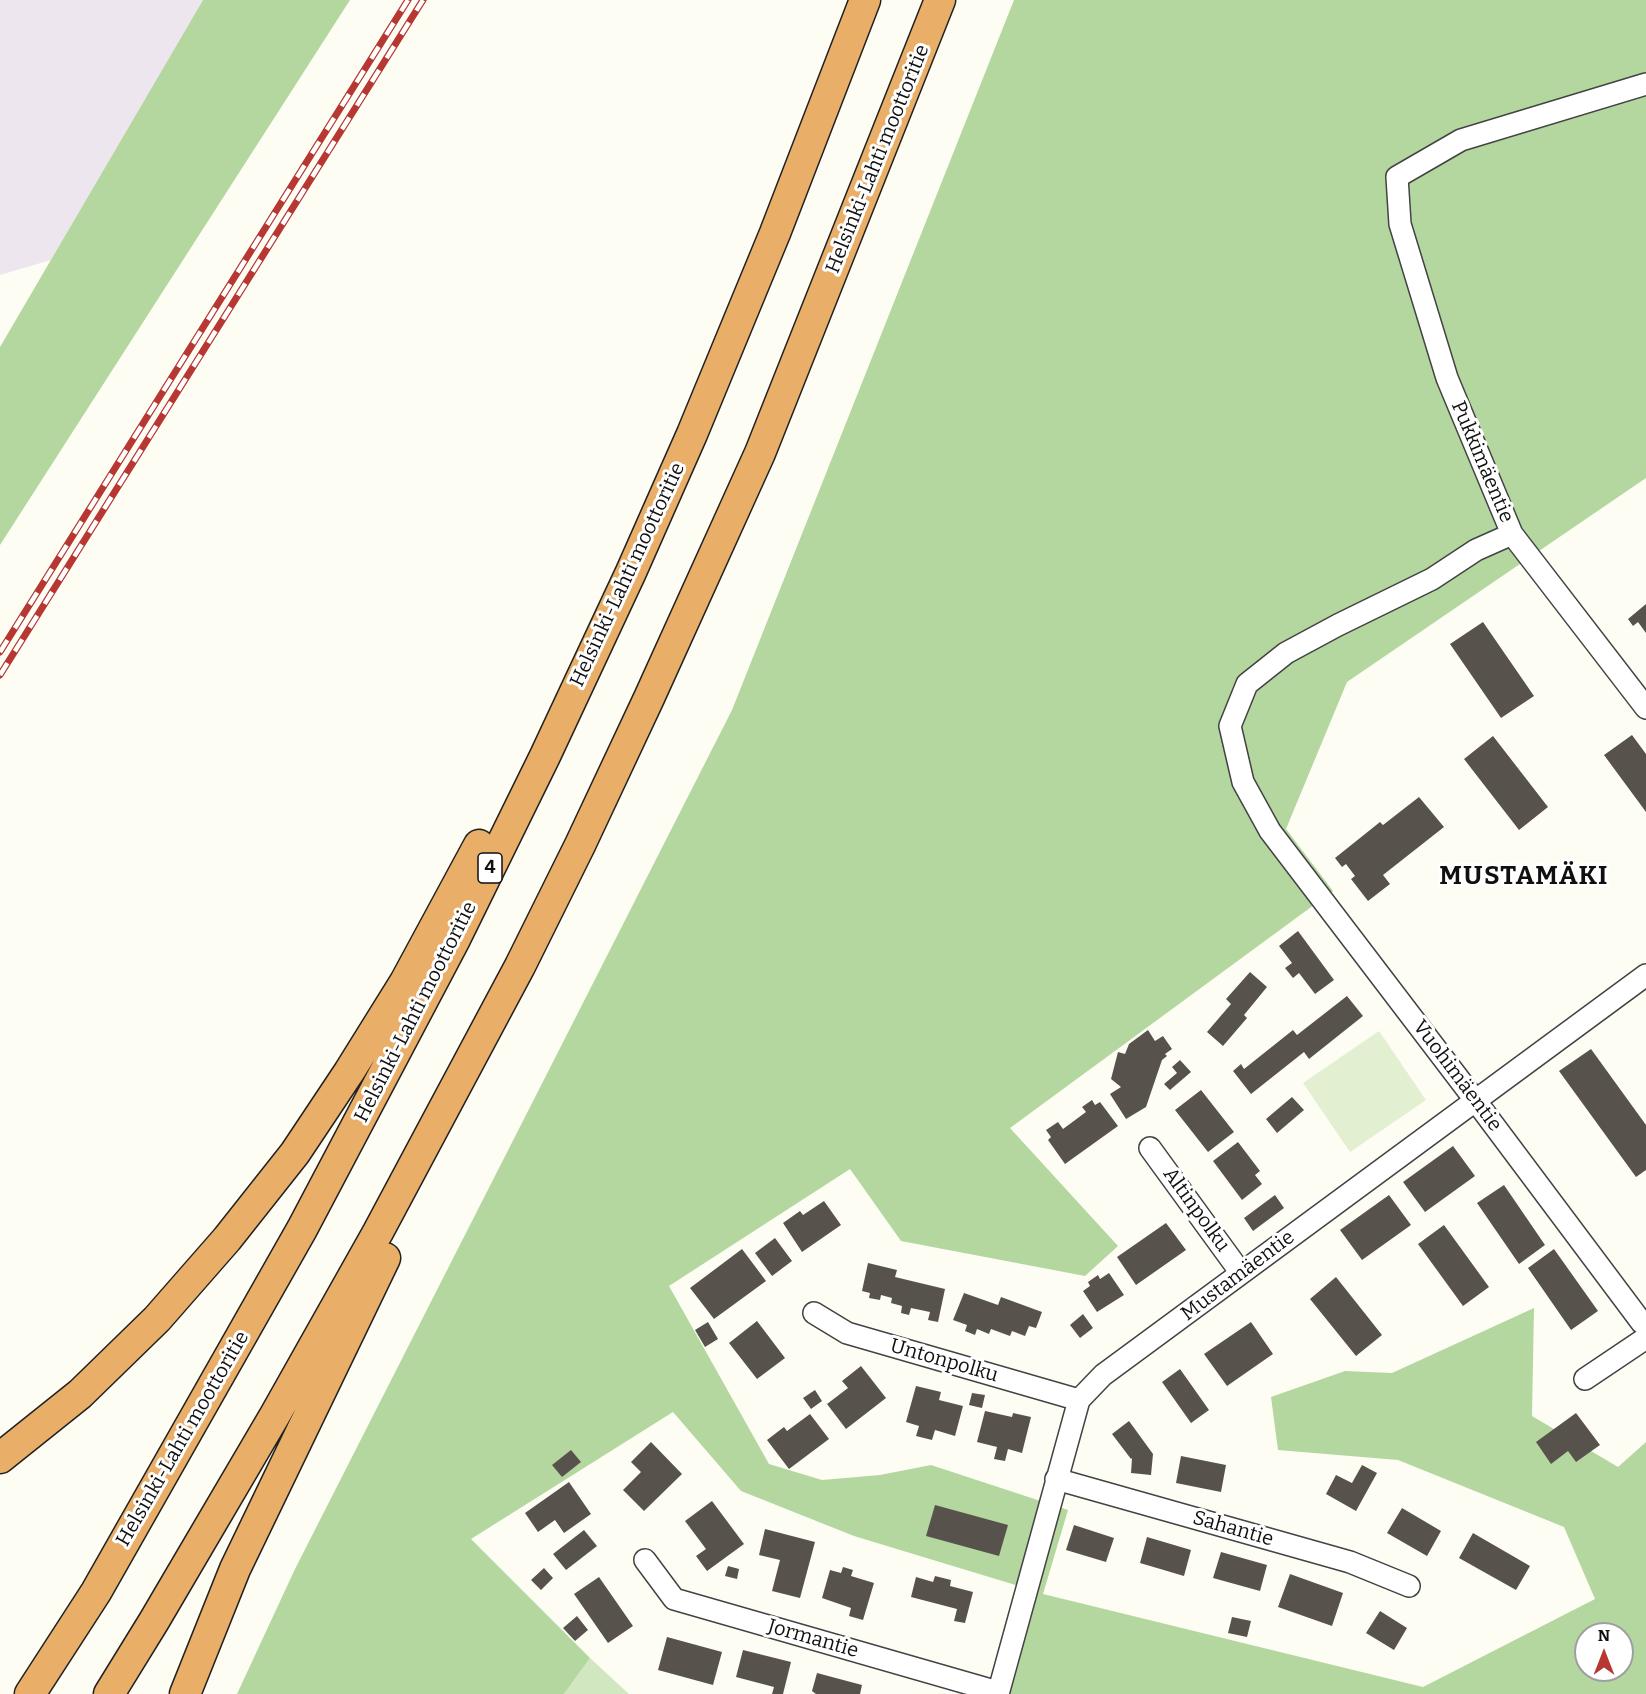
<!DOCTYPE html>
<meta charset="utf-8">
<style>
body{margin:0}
#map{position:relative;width:1646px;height:1694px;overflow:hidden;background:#fefdf4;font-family:Bitter,serif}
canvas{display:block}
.north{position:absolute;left:1574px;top:1622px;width:60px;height:60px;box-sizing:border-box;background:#fff;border:2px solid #9f9f9f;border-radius:50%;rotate:0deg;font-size:16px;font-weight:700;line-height:24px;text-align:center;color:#101010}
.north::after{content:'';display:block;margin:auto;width:21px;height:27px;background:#b73732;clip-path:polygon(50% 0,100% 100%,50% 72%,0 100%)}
</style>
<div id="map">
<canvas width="1646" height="1694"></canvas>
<div class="north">N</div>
</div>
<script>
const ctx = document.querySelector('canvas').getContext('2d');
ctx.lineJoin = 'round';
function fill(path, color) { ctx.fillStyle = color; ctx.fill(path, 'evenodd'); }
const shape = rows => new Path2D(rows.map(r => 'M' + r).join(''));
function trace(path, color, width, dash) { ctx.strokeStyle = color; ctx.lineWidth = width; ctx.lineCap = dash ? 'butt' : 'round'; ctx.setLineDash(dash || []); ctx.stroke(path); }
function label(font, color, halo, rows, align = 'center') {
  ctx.font = font + ' Bitter,serif'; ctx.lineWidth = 6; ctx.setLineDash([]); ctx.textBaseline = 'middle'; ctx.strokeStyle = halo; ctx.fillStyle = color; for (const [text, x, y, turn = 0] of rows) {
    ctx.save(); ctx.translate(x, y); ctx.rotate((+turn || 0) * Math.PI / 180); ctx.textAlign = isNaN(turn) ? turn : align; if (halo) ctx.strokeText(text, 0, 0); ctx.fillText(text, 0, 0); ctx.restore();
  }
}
fill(shape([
 [0,0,203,0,51,260,0,275]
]), '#ede6ee');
fill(shape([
 [590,1658,629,1694,564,1694]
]), '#d0e7bf');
fill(shape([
 [203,0,350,0,0,545,0,347],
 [1014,0,1646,0,1646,478,1347,682,1286,829,1333,891,1010,1128,1118,1246,1085,1276,901,1241,850,1169,669,1286,769,1464,822,1480,880,1475,931,1465,1068,1510,1043,1594,1423,1687,1595,1599,1564,1527,1398,1460,1278,1450,1271,1397,1345,1371,1392,1373,1534,1308,1532,1416,1618,1467,1646,1442,1646,1694,1008,1694,1032,1590,854,1536,741,1491,673,1412,471,1539,590,1658,564,1694,237,1694,295,1569,732,710],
 [1586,1634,1622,1634,1622,1670,1586,1670]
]), '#b4d7a0');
fill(shape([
 [1379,1031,1426,1100,1350,1152,1303,1083]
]), '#e2efd0');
fill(shape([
 [1646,604,1646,633,1638,622,1633,626,1628,619],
 [1483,622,1534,696,1501,718,1450,644],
 [1632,735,1646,754,1646,812,1604,755],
 [1493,736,1548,807,1519,830,1464,759],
 [1419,797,1444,827,1383,875,1390,884,1368,901,1351,879,1355,876,1346,864,1342,867,1335,858,1380,822,1383,825],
 [1298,931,1334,980,1315,994,1299,973,1293,978,1285,968,1292,963,1279,946],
 [1250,972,1267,987,1244,1015,1247,1018,1223,1046,1207,1032,1231,1004,1226,999],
 [1347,996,1363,1016,1309,1059,1304,1052,1251,1094,1233,1071,1241,1064,1244,1069,1293,1030,1297,1035],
 [1148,1030,1155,1041,1163,1036,1172,1049,1165,1054,1167,1056,1162,1060,1146,1107,1126,1119,1110,1094,1121,1087,1111,1079,1118,1052,1125,1054,1129,1044],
 [1591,1049,1646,1125,1646,1170,1636,1177,1559,1071],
 [1180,1060,1191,1072,1170,1090,1164,1084,1177,1073,1172,1067],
 [1201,1090,1234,1132,1208,1152,1175,1110],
 [1292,1097,1304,1110,1277,1133,1266,1119],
 [1092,1100,1095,1105,1100,1102,1118,1126,1065,1164,1048,1140,1051,1137,1046,1130,1058,1122,1063,1129,1086,1112,1082,1107],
 [1238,1142,1260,1171,1255,1175,1262,1184,1242,1200,1213,1161],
 [1453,1146,1475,1176,1425,1212,1403,1182],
 [1504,1185,1545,1245,1519,1264,1477,1203],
 [1275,1195,1284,1208,1253,1231,1244,1218],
 [1389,1195,1411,1225,1362,1260,1340,1230],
 [824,1201,841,1225,802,1252,783,1223,800,1211,803,1215],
 [1166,1223,1186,1250,1136,1285,1117,1257],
 [1444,1225,1489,1287,1463,1306,1418,1244],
 [775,1238,792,1261,772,1276,755,1253],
 [742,1249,766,1281,714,1319,690,1288],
 [1554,1249,1598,1311,1571,1330,1528,1268],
 [868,1263,897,1270,895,1277,945,1289,938,1322,928,1320,930,1312,911,1308,909,1315,901,1313,902,1306,891,1303,892,1298,881,1295,880,1300,869,1298,870,1293,862,1291],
 [1109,1273,1124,1295,1097,1312,1083,1291,1090,1286,1088,1282,1098,1275,1100,1279],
 [1336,1277,1382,1335,1356,1356,1310,1299],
 [964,1293,998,1305,1001,1297,1042,1312,1036,1328,1029,1326,1025,1336,1012,1331,1010,1336,991,1329,989,1334,977,1329,975,1335,965,1331,967,1325,953,1320],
 [1083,1314,1093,1328,1080,1338,1070,1325],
 [757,1321,785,1358,757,1379,729,1343],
 [708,1322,718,1339,705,1347,695,1330],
 [1251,1322,1273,1354,1227,1386,1204,1354],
 [861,1366,886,1398,846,1429,827,1404,848,1388,842,1381],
 [1180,1369,1209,1410,1191,1423,1162,1382],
 [916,1386,941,1392,939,1400,963,1406,955,1436,935,1430,932,1440,916,1436,919,1426,906,1422],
 [815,1390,822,1401,811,1409,803,1398],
 [972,1393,985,1395,982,1408,969,1405],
 [985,1411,1012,1417,1013,1413,1031,1417,1022,1453,1008,1449,1005,1461,994,1459,997,1447,977,1442],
 [1576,1413,1600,1445,1576,1462,1568,1451,1551,1464,1536,1442],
 [810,1414,829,1439,789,1469,767,1440,784,1427,787,1431],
 [1129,1421,1153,1454,1151,1475,1131,1473,1132,1458,1131,1459,1112,1434],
 [651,1442,682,1474,644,1511,623,1490,641,1472,631,1462],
 [571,1450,581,1462,562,1477,552,1465],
 [1181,1456,1226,1465,1221,1492,1176,1483],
 [1362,1465,1377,1473,1356,1511,1326,1494,1336,1475,1352,1483],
 [569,1482,591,1514,564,1533,555,1520,538,1532,525,1513],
 [712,1501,744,1544,707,1571,696,1556,706,1549,685,1521],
 [935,1505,1008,1525,999,1556,926,1536],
 [1402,1508,1441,1531,1427,1556,1387,1533],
 [1074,1525,1114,1538,1106,1562,1066,1550],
 [765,1529,815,1542,800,1598,772,1591,780,1560,759,1555],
 [584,1530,597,1546,566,1570,553,1554],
 [1473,1533,1530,1566,1516,1590,1459,1558],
 [1147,1537,1191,1550,1184,1576,1140,1563],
 [1221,1552,1267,1565,1260,1591,1213,1578],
 [728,1566,739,1569,737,1579,725,1576],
 [843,1567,853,1570,851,1576,874,1583,863,1620,849,1616,851,1608,822,1598,830,1570,841,1573],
 [544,1568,553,1578,541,1590,531,1580],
 [1290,1574,1343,1593,1332,1626,1278,1607],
 [935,1576,951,1580,950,1586,973,1592,965,1623,954,1621,957,1609,911,1597,916,1577,933,1582],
 [599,1577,633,1626,608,1643,574,1594],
 [1380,1611,1407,1628,1394,1650,1366,1633],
 [577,1616,588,1630,575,1641,563,1628],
 [1232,1617,1251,1621,1247,1637,1228,1633],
 [667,1637,722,1652,713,1685,658,1670],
 [743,1650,791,1662,783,1694,772,1694,774,1687,736,1677],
 [817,1673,862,1685,860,1694,816,1694,812,1691]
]), '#58524d');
const minor = shape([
 [1646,84,1461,140,1397,177,1400,224,1447,378,1512,534,1646,708],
 [1512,534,1476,550,1432,579,1338,625,1286,653,1247,684,1230,726,1243,782,1270,831,1475,1100,1642,1323],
 [1150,1148,1241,1273],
 [814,1313,847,1333,1079,1400],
 [1585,1379,1646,1338],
 [1056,1479,1350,1562,1409,1586],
 [645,1560,674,1599,998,1692],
 [998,1694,1079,1400,1103,1375,1646,975]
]);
const highway = shape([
 [0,1458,80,1394,157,1319,227,1239,295,1153,349,1072,405,982,479,845],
 [30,1694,96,1592,302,1229,455,939,545,756,631,572,692,434,775,233,865,0],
 [109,1694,154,1621,275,1415,378,1232,520,966,580,845,649,698,760,453,940,0],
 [185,1694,235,1569,385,1258]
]);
trace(minor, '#434343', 24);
trace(highway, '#212121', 33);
trace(minor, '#fff', 21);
trace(highway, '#e9ae67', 30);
const rail = shape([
 [0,652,408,0],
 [0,675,423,0]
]);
trace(rail, '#b73732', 7);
trace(rail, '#fff', 4.5, [14]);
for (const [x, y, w] of [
 [490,868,24]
]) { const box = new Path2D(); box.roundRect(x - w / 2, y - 15, w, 30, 4.5); ctx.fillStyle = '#fff'; ctx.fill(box); trace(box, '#101010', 1.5); }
label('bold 18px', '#101010', null, [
 ["4",490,868]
]);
label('20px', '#101010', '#fff', [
 ["Helsinki-Lahti moottoritie",878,159,-68],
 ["Pukkimäentie",1482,462,67],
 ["Helsinki-Lahti moottoritie",628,575,-65],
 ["Helsinki-Lahti moottoritie",416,1012,-63],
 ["Vuohimäentie",1457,1076,53],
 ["Altinpolku",1196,1210,54],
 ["Mustamäentie",1238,1276,-37],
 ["Untonpolku",944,1361,16],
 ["Helsinki-Lahti moottoritie",183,1439,-60],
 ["Sahantie",1233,1529,16],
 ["Jormantie",813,1639,16]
]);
ctx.letterSpacing = '1.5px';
label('bold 26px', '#101010', '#fff', [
 ["MUSTAMÄKI",1524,877]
]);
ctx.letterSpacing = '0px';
</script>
